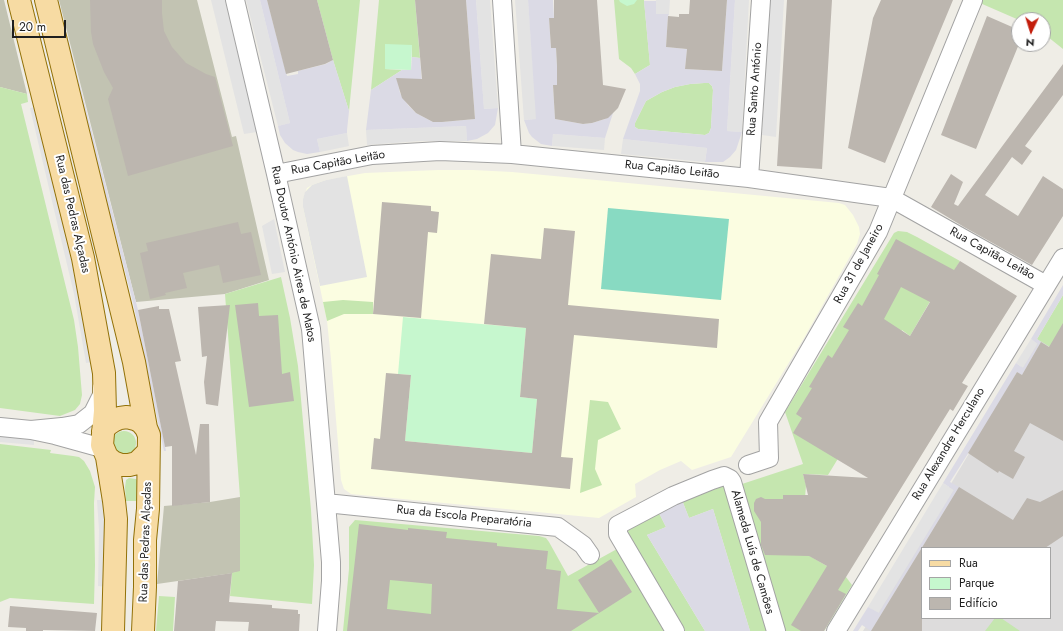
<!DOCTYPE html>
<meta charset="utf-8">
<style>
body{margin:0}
#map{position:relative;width:1063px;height:631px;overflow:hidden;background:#efede6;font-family:Jost,sans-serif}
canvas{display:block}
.legend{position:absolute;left:921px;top:547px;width:130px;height:72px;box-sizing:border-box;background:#fff;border:1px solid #a5a5a5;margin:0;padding:5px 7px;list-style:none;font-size:12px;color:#1f1f1f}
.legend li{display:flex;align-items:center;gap:8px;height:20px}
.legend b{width:20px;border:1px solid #a5a5a5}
.north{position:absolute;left:1011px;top:12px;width:40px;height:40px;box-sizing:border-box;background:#fff;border:1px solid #a5a5a5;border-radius:50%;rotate:184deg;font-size:11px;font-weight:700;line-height:16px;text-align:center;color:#1f1f1f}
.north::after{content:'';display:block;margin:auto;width:14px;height:18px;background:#c31d0b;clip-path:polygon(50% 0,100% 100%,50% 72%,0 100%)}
.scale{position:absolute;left:12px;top:20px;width:54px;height:18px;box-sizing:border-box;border:2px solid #1f1f1f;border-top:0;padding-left:5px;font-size:12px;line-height:14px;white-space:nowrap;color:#1f1f1f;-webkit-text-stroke:3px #fff;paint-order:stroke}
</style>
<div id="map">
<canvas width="1063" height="631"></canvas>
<ul class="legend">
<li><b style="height:5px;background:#f7dba3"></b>Rua</li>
<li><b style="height:11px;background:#c6f7ce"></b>Parque</li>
<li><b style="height:11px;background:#bcb6af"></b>Edifício</li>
</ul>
<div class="north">N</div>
<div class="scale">20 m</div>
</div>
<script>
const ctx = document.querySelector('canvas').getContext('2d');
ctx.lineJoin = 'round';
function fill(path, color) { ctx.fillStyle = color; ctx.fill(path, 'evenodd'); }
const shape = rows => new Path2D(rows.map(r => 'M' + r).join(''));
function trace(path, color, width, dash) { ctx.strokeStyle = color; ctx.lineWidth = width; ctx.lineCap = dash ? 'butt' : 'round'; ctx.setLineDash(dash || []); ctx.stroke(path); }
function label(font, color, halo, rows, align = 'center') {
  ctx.font = font + ' Jost,sans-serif'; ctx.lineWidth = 4; ctx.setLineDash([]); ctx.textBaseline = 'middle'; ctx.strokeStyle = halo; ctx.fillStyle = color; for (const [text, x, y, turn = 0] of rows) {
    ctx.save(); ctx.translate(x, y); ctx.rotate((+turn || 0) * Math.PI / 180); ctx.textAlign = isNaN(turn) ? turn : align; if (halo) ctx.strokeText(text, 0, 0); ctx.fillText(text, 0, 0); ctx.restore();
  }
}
fill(shape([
 [1063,296,1063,631,863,631],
 [922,548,1050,548,1050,618,922,618]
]), '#dddcdc');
fill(shape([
 [438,170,473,170,512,172,839,203,845,205,853,215,859,227,860,234,857,244,804,338,731,457,692,470,681,461,660,470,635,484,636,497,599,518,351,494,344,489,341,480,331,359,327,321,303,207,303,199,307,188,312,185,326,180,365,173]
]), '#fbfde1');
fill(shape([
 [0,0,4,0,27,94,0,87],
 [59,0,197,0,232,137,236,136,269,280,225,294,136,302],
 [240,497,240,572,157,584,164,506,210,502]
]), '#c2c3b2');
fill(shape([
 [317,0,360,0,349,111,333,60],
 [379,0,415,0,420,58,412,57,412,45,385,69,402,70,371,90],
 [614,0,644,0,650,65,635,74,631,68,619,59],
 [973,0,1063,0,1063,49,1043,33,1043,20,1019,20],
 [704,83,709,83,712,86,713,90,711,128,709,133,705,135,638,129,635,127,635,123,646,101,662,92,675,87,690,84],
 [0,87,27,94,28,102,21,104,74,320,78,347,82,395,80,404,75,410,60,416,0,408],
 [898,231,907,232,917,237,960,261,948,281,943,279,910,336,902,330,877,371,887,378,828,475,803,474,806,485,801,551,846,577,852,585,824,631,784,631,742,484,803,464,785,412,894,233],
 [281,277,290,318,298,366,311,510,314,565,312,604,230,596,232,573,240,571,240,497,225,294],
 [1063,295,1063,355,1037,339],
 [343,300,373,302,373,314,344,314,327,321,323,302],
 [590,400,608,402,621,429,598,440,595,469,602,485,580,493],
 '112 443a12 12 0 1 1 24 0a12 12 0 1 1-24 0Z',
 [0,444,51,450,50,453,73,456,79,457,84,461,90,471,95,487,94,503,95,565,94,604,10,598,0,602],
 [129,478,136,479,139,482,139,501,126,501,125,487,126,480],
 [721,485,727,487,769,631,750,631,713,509,689,518,682,500],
 [658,511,666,527,647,535,705,631,684,631,629,540,627,534,630,527],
 [355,520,539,536,546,538,549,542,568,576,617,549,665,631,343,631,349,569,349,527],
 [159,596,175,597,173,631,156,631],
 [995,618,1001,618,1020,631,985,631]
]), '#c5e6af');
fill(shape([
 [619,0,637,0,634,4,627,6,620,2],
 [385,44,412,45,411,70,385,69],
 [403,317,526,328,520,397,537,399,532,453,405,441,411,375,398,374]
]), '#c6f7ce');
fill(shape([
 [608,208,729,219,721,300,601,289]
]), '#88dac2');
fill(shape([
 [211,0,225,0,257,132,244,134],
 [246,0,260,0,290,123,278,126],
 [476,0,490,0,498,108,484,109],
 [515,0,528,0,537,119,524,120],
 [656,0,670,0,669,14,655,14],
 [735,0,749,0,742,132,727,131],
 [769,0,784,0,776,137,762,135],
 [37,107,82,293,93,362,86,363,74,294,30,108],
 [466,126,467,141,420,141,367,145,366,130],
 [347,133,349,146,320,152,317,139],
 [553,134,605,138,604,150,552,146],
 [623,139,707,148,705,162,621,154],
 [347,176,367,277,320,286,303,207,303,199,305,192,312,185,326,180],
 [274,219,285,272,272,274,262,226],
 [1031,339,1038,343,1023,368,1016,363],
 [0,435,34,438,34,445,0,442],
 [943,483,954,490,878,614,868,607],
 [97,500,106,500,107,587,98,586,99,529]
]), '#e3e3e3');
fill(shape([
 [54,0,58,0,138,310,166,451,164,451,133,302],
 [260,0,267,0,287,76,298,74,298,71,326,64,333,60,349,111,347,130,347,133,317,139,320,152,307,154,298,152,293,150,285,143,280,135,278,126,290,123],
 [466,0,476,0,484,109,498,108,495,125,488,133,477,139,467,141,466,126,366,130,371,90,402,70,411,70,412,57,420,58,422,83,397,79,400,93,408,105,416,113,433,122,442,122,475,119],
 [528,0,553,0,554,18,549,18,551,48,556,48,558,85,553,85,555,119,583,124,592,123,605,119,611,112,613,113,605,138,553,134,552,146,541,144,532,137,529,133,524,120,536,119],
 [727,0,735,0,727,131,742,132,736,150,730,157,723,162,705,162,707,148,623,139,640,91,640,84,635,74,650,65,644,1,656,1,656,14,669,14,668,16,666,47,687,49,685,69,722,71],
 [704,83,709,83,712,86,713,90,711,128,709,133,705,135,638,129,635,127,635,123,646,101,662,92,675,87,690,84],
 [1063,285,1063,295,1037,339,1041,342,1022,375,1017,372,990,419,950,482,959,487,871,631,862,625,858,631,853,631,868,607,879,613,954,490,943,483,1016,363,1023,368,1038,344,1031,339],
 [682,500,689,518,713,509,750,631,705,631,647,535,666,527,658,511]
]), '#dbdae5');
fill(shape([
 [90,0,162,0,162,13,164,31,172,47,186,63,206,74,215,77,233,146,128,176,108,99,113,88,104,72,93,44,91,32],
 [267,0,317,0,333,60,325,64,286,74],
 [415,0,466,0,475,119,442,122,433,122,416,113,402,98,396,78,422,79],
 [554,0,597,0,603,85,626,89,618,108,608,118,592,123,583,124,555,119,553,85,557,85,557,66,556,48,551,48,549,18,554,18],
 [690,0,727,0,722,71,685,69,687,49,666,47,668,16,679,17,679,14,689,14],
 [787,0,832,0,822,169,777,166],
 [881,0,953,0,885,163,848,148,873,18],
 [987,16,1019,30,1019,44,976,149,941,135],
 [1063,64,1063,95,1025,146,1032,151,1022,165,1012,157,985,195,1018,216,1043,176,1063,189,1063,216,1032,265,964,227,931,207,951,174,963,182,954,204,958,206],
 [382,202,431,206,431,211,439,212,437,233,428,232,421,318,373,314],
 [238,222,241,234,251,232,261,275,223,283,219,265,183,273,187,288,165,293,166,295,150,299,140,253,148,251,146,243],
 [544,228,575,231,568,305,719,319,717,348,574,335,561,457,573,458,570,489,371,469,374,438,380,439,386,373,411,375,405,441,532,453,537,399,520,397,526,328,484,324,491,254,541,259],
 [896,239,954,270,960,261,1017,296,962,383,968,386,953,411,950,409,838,590,846,594,824,631,801,631,791,625,827,566,809,556,765,555,761,545,761,522,754,511,754,503,756,499,761,497,765,499,783,499,783,495,808,495,803,474,868,478,793,433,802,418,796,414,812,388,809,387,828,355,832,358,849,330,843,327,858,303,862,306,879,275,877,274],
 [901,287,930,302,910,336,884,319],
 [258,303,259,316,278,315,282,374,290,372,294,401,249,407,235,305],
 [230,305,218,406,206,404,204,382,207,356,202,357,198,307],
 [159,306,159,309,169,309,181,361,175,362,196,455,200,424,209,424,210,502,172,506,172,446,165,447,138,310],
 [1063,323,1063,441,1030,423,1014,451,1025,457,1013,479,999,471,998,473,968,453,1017,372,1022,375,1041,342,1049,347],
 [959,487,1013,520,1027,498,1040,502,1063,490,1063,536,1045,548,922,548,922,631,871,631],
 [359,524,408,530,408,528,447,532,446,538,497,543,497,546,548,551,546,569,561,571,557,609,599,613,578,580,611,559,632,592,571,631,347,631],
 [390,580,432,584,431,614,387,609],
 [232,573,229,602,272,605,272,608,298,610,298,614,300,614,299,631,248,631,249,622,216,621,215,631,174,631,178,581],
 [10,606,97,613,95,631,43,630,43,631,26,631,26,628,8,627]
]), '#bcb6af');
const minor = shape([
 [235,0,276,174,311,329,331,562,331,581,327,631],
 [502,0,512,154],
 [276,174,372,155,440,151,512,154,749,178,891,198,1046,285],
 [749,178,761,0],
 [0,427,31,430,55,435,102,448],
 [31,430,62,427,79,424,93,413,102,395,102,388],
 [748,465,769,458,768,422,878,232,973,0],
 [326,503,558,527,583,545,590,555],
 [675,631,618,534,618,525,673,496,712,480,724,476,730,479,732,482,776,631],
 [836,631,1063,258]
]);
const major = shape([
 [19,0,83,258,104,373,105,411,102,445,107,457,114,501,116,519,113,631],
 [46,0,134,362,146,428],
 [103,431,107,425,113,421,120,418,127,417,135,419,141,422,146,428,149,435,148,509,145,540,145,587,143,631],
 [107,457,113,462,121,465,129,465,137,463,148,452]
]);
trace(minor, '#a3a3a3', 20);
trace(major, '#927108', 24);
trace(minor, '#fff', 18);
trace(major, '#f7dba3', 22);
label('12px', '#1f1f1f', '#fff', [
 ["Rua Santo António",755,89,-86],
 ["Rua Capitão Leitão",338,163,-10],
 ["Rua Capitão Leitão",672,170,6],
 ["Rua das Pedras Alçadas",72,214,77],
 ["Rua Doutor António Aires de Matos",293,254,78],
 ["Rua Capitão Leitão",992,254,29],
 ["Rua 31 de Janeiro",859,264,-61],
 ["Rua Alexandre Herculano",949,444,-59],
 ["Rua da Escola Preparatória",464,517,6],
 ["Rua das Pedras Alçadas",146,542,-88],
 ["Alameda Luís de Camões",752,552,74]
]);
</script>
